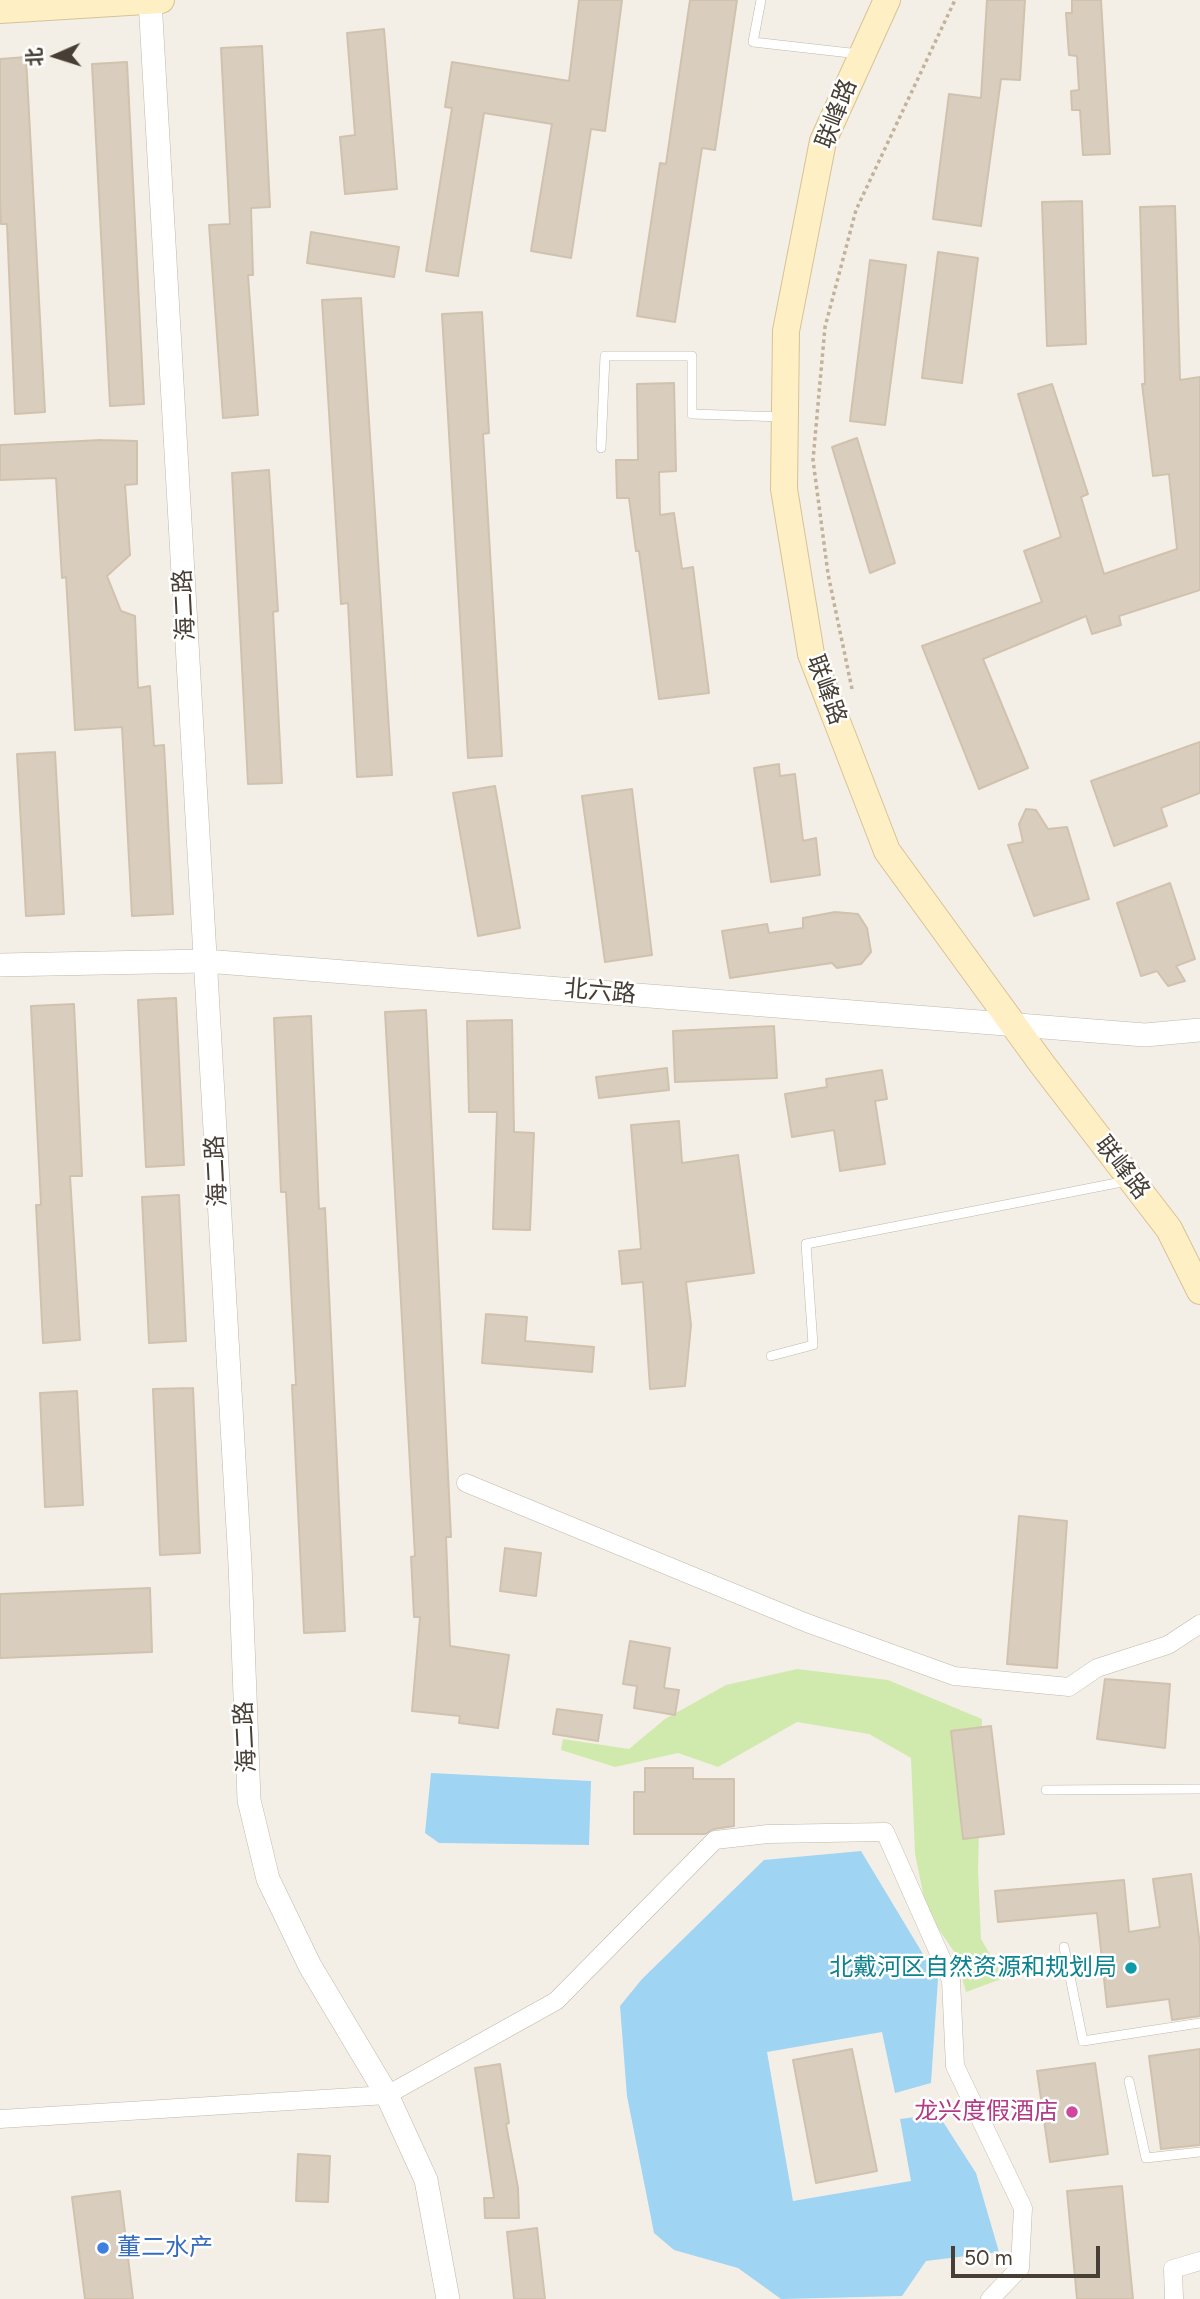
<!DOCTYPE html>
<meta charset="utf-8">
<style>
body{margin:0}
#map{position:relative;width:1200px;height:2299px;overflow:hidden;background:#f4efe6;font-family:Figtree,"Noto Sans SC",sans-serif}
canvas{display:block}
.north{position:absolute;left:21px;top:21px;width:70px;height:70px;-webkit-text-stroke:5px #fff;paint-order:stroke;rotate:267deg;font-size:19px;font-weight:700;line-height:28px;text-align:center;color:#473f35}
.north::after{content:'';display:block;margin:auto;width:24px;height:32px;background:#473f35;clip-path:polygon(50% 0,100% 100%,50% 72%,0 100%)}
.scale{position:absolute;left:951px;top:2246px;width:149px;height:32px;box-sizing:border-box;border:4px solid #473f35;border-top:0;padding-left:9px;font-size:21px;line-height:24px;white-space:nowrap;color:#473f35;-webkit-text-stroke:5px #fff;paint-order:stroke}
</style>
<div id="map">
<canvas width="1200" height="2299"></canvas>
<div class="north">北</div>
<div class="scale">50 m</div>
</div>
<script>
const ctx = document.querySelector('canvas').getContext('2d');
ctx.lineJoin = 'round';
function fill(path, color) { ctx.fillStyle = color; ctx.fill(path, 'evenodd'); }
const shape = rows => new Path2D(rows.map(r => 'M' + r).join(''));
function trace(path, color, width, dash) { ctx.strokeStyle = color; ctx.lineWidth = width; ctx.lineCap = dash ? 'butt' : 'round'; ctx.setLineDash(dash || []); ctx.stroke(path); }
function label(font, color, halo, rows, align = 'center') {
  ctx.font = font + ' Figtree,"Noto Sans SC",sans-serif'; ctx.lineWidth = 5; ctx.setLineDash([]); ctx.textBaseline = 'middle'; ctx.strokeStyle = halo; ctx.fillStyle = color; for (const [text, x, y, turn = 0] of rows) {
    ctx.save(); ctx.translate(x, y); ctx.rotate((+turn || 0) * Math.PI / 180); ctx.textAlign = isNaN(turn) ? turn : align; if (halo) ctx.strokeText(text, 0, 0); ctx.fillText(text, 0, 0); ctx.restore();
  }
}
fill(shape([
 [797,1669,888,1680,982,1719,978,1870,981,1939,1004,1978,966,1992,955,1953,927,1912,915,1854,911,1758,869,1734,797,1722,718,1767,678,1753,615,1767,561,1750,563,1739,629,1749,665,1719,726,1685]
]), '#d0eaad');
fill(shape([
 [431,1773,591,1781,589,1845,439,1843,425,1833],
 [861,1851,938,1979,931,2083,895,2093,882,2032,767,2052,793,2201,911,2181,900,2119,938,2114,976,2173,999,2252,926,2261,902,2296,781,2299,738,2268,674,2250,654,2233,627,2096,620,2006,642,1979,764,1860]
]), '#9fd4f3');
const building = shape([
 [579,0,622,0,605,131,591,129,571,258,531,251,552,124,484,113,458,276,426,271,452,108,445,107,452,62,569,81,579,0],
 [690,0,737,0,715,150,702,148,675,322,637,316,660,163,666,164,690,0],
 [987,0,1025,0,1020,80,1001,79,981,226,933,219,949,94,981,98,987,0],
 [1072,0,1101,0,1110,154,1083,155,1080,110,1072,110,1071,91,1079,90,1077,56,1069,55,1066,13,1072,13,1072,0],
 [384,29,397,189,345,194,340,137,355,135,347,33,384,29],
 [262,46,270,207,251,208,253,275,248,275,258,415,223,418,209,225,230,224,221,48,262,46],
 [26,57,45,412,15,414,7,224,1,224,0,200,0,59,26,57],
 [127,62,144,404,110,406,92,64,127,62],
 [1082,201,1086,344,1047,346,1042,202,1082,201],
 [1175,206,1180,380,1200,377,1200,590,1119,616,1121,625,1092,634,1086,616,983,659,1028,768,979,789,922,646,1042,602,1024,551,1061,537,1018,394,1052,384,1088,494,1081,497,1104,574,1177,549,1169,474,1153,476,1142,384,1145,384,1140,207,1175,206],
 [311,232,399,247,394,277,307,263,311,232],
 [938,252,978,258,962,383,922,378,938,252],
 [870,260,906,265,885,425,850,421,870,260],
 [361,298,392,775,357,777,348,603,341,604,322,300,361,298],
 [482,312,489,433,483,434,502,756,468,758,442,314,482,312],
 [674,383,676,471,659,472,660,515,674,513,682,569,693,567,709,693,659,699,639,551,636,551,629,498,617,498,616,460,638,460,637,384,674,383],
 [857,438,895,563,870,573,832,447,857,438],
 [101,440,137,441,137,484,125,485,130,555,107,576,121,611,135,616,138,688,150,686,154,746,164,745,173,914,132,916,122,727,75,730,66,577,62,578,56,478,0,480,0,445,101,440],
 [269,470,278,611,273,612,282,783,248,784,232,473,269,470],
 [1200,742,1200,793,1161,808,1167,826,1114,846,1091,781,1200,742],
 [55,752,64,914,26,916,17,754,55,752],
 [779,764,780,776,795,774,803,841,816,838,820,875,771,882,754,768,779,764],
 [495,786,520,928,478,936,453,793,495,786],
 [632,789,652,955,605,962,582,796,632,789],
 [1026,809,1036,810,1048,829,1067,827,1089,899,1034,916,1008,845,1023,842,1019,824,1026,809],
 [1170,883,1195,959,1176,966,1185,981,1168,986,1157,971,1141,976,1117,903,1170,883],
 [835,912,858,914,867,928,871,952,861,964,837,968,832,963,730,978,722,931,767,924,769,933,803,928,803,918,835,912],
 [176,998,184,1165,146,1167,138,1000,176,998],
 [74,1004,82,1176,70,1176,80,1340,43,1343,36,1205,41,1205,31,1006,74,1004],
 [426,1010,451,1537,446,1537,450,1646,509,1655,498,1728,459,1723,460,1716,412,1711,420,1617,414,1617,411,1557,415,1556,385,1012,426,1010],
 [311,1016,319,1209,325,1208,345,1631,304,1633,292,1385,296,1385,286,1192,281,1192,274,1018,311,1016],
 [512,1020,514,1132,534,1133,530,1230,493,1229,497,1112,469,1112,467,1021,512,1020],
 [774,1026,777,1078,675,1082,673,1031,774,1026],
 [667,1068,669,1090,599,1098,596,1077,667,1068],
 [882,1070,887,1099,875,1101,885,1164,840,1171,834,1130,792,1137,785,1094,827,1087,826,1079,882,1070],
 [679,1121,682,1163,738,1155,754,1273,686,1282,691,1325,685,1386,650,1389,643,1282,622,1284,619,1251,641,1249,631,1125,679,1121],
 [179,1195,186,1341,149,1343,142,1197,179,1195],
 [486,1314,527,1317,525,1341,594,1347,592,1372,482,1363,486,1314],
 [193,1388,200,1553,160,1555,153,1389,193,1388],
 [77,1391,83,1505,45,1507,40,1393,77,1391],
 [1019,1516,1067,1521,1057,1668,1007,1664,1019,1516],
 [505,1548,541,1553,536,1596,500,1591,505,1548],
 [150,1588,152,1652,0,1658,0,1594,150,1588],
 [630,1641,670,1648,664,1688,679,1690,675,1715,634,1708,637,1686,623,1684,630,1641],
 [1105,1679,1170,1684,1165,1748,1097,1739,1105,1679],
 [557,1709,602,1715,598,1741,553,1734,557,1709],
 [991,1726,1004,1834,963,1839,951,1731,991,1726],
 [645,1768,693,1768,693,1779,734,1779,734,1826,714,1829,705,1834,634,1834,634,1792,645,1792,645,1768],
 [1191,1874,1200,1945,1200,2016,1172,2020,1169,1999,1107,2007,1097,1913,998,1922,995,1891,1124,1880,1129,1932,1160,1927,1153,1879,1191,1874],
 [852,2049,877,2171,816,2183,793,2060,852,2049],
 [1200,2049,1200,2145,1161,2149,1149,2056,1200,2049],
 [1095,2063,1108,2154,1050,2162,1037,2071,1095,2063],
 [500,2064,509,2123,506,2124,518,2188,519,2218,485,2218,484,2198,494,2198,475,2068,500,2064],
 [298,2154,330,2156,328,2202,296,2201,298,2154],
 [1122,2186,1133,2299,1077,2299,1067,2191,1122,2186],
 [120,2191,133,2299,85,2299,72,2197,120,2191],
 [537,2228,545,2299,514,2299,507,2232,537,2228]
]);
fill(building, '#d9cdbe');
trace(building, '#d1c2ae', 2);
const service = shape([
 [761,0,753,42,859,54],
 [601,448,605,356,692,356,692,414,783,417],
 [771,1356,813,1345,806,1244,1127,1181],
 [1046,1790,1200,1789],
 [1064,1947,1083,2041,1200,2023],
 [1129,2081,1146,2158,1200,2152]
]);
const minor = shape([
 [466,1483,807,1623,954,1676,1069,1687,1097,1668,1168,1645,1200,1624],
 [0,2119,387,2095,556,2001,715,1840,768,1834,885,1832,951,1980,955,2066,1023,2208,1020,2268,990,2299],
 [1174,2299,1173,2269,1200,2261]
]);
const tertiary = shape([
 [150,0,240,1564,249,1800,268,1879,310,1966,387,2095,426,2180,448,2299],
 [0,965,205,961,1145,1035,1200,1030]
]);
const secondary = shape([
 [887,0,823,141,786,331,784,489,811,654,887,851,1042,1064,1169,1229,1200,1291],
 [0,10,161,0]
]);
trace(service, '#c0b7a8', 10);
trace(minor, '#c0b7a8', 19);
trace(tertiary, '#c0b7a8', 24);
trace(secondary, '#d6c394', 28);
trace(shape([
 [852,689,828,574,813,460,825,327,856,210,955,0]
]), '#c2b299', 3.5, [3.5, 3.5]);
trace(service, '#fff', 9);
trace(minor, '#fff', 18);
trace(tertiary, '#fff', 23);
trace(secondary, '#ffefc5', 26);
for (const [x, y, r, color] of [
 [1131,1968,7,"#0f9aa8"],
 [1072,2112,7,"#d1479c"],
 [103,2248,7,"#3f7fe0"]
]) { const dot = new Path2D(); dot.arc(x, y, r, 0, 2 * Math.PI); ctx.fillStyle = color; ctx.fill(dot); trace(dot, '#fff', 2.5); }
label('24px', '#473f35', '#fff', [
 ["联峰路",837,114,-69],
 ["海二路",185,605,-93],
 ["联峰路",826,690,70],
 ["北六路",600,992,5],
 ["联峰路",1122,1168,52],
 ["海二路",217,1171,-93],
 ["海二路",246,1737,-93]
]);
label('24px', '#0d838f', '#fff', [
 ["北戴河区自然资源和规划局",1117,1968]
], 'right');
label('24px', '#b23c85', '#fff', [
 ["龙兴度假酒店",1058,2112]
], 'right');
label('24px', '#366cbe', '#fff', [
 ["董二水产",117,2248]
], 'left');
</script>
